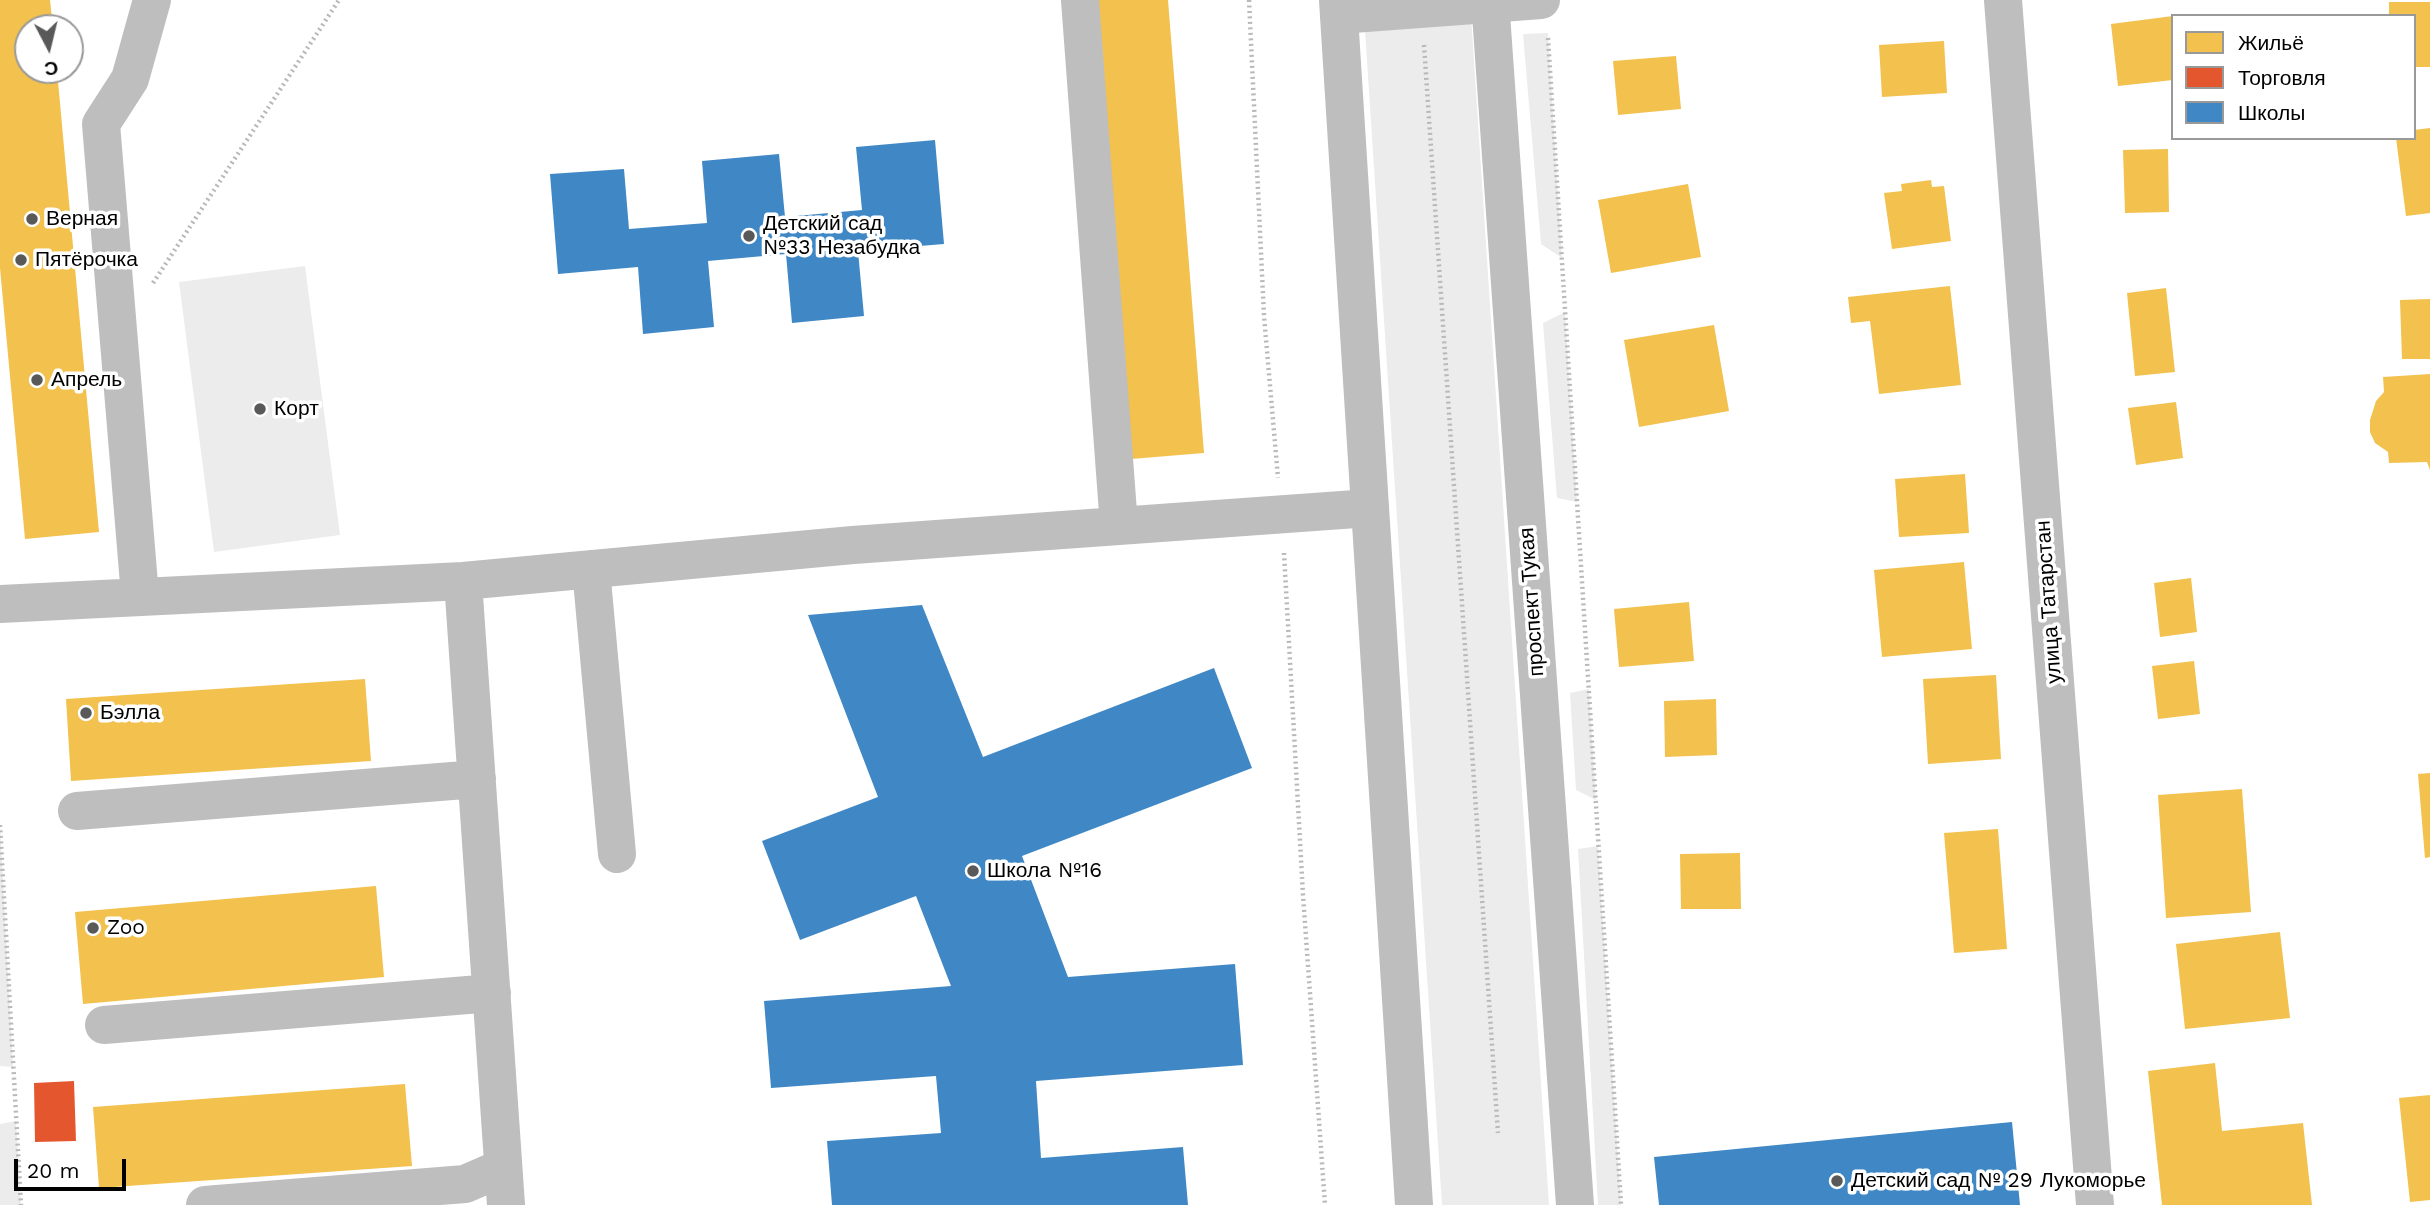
<!DOCTYPE html>
<meta charset="utf-8">
<style>
body{margin:0}
#map{position:relative;width:2430px;height:1205px;overflow:hidden;background:#fff;font-family:"Work Sans",sans-serif}
canvas{display:block}
.legend{position:absolute;left:2171px;top:14px;width:245px;height:126px;box-sizing:border-box;background:#fff;border:2px solid #999;margin:0;padding:9px 12px;list-style:none;font-size:21px;color:#000}
.legend li{display:flex;align-items:center;gap:14px;height:35px}
.legend b{width:35px;border:2px solid #999}
.north{position:absolute;left:14px;top:14px;width:70px;height:70px;box-sizing:border-box;background:#fff;border:2px solid #999;border-radius:50%;rotate:173deg;font-size:19px;font-weight:700;line-height:28px;text-align:center;color:#000}
.north::after{content:'';display:block;margin:auto;width:24px;height:32px;background:#595959;clip-path:polygon(50% 0,100% 100%,50% 72%,0 100%)}
.scale{position:absolute;left:14px;top:1159px;width:112px;height:32px;box-sizing:border-box;border:4px solid #000;border-top:0;padding-left:9px;font-size:21px;line-height:24px;white-space:nowrap;color:#000;-webkit-text-stroke:5px #fff;paint-order:stroke}
</style>
<div id="map">
<canvas width="2430" height="1205"></canvas>
<ul class="legend">
<li><b style="height:19px;background:#f2c14e"></b>Жильё</li>
<li><b style="height:19px;background:#e4572e"></b>Торговля</li>
<li><b style="height:19px;background:#3f88c5"></b>Школы</li>
</ul>
<div class="north">С</div>
<div class="scale">20 m</div>
</div>
<script>
const ctx = document.querySelector('canvas').getContext('2d');
ctx.lineJoin = 'round';
function fill(path, color) { ctx.fillStyle = color; ctx.fill(path, 'evenodd'); }
const shape = rows => new Path2D(rows.map(r => 'M' + r).join(''));
function trace(path, color, width, dash) { ctx.strokeStyle = color; ctx.lineWidth = width; ctx.lineCap = dash ? 'butt' : 'round'; ctx.setLineDash(dash || []); ctx.stroke(path); }
function label(font, color, halo, rows, align = 'center') {
  ctx.font = font + ' "Work Sans",sans-serif'; ctx.lineWidth = 7; ctx.setLineDash([]); ctx.textBaseline = 'middle'; ctx.strokeStyle = halo; ctx.fillStyle = color; for (const [text, x, y, turn = 0] of rows) {
    ctx.save(); ctx.translate(x, y); ctx.rotate((+turn || 0) * Math.PI / 180); ctx.textAlign = isNaN(turn) ? turn : align; if (halo) ctx.strokeText(text, 0, 0); ctx.fillText(text, 0, 0); ctx.restore();
  }
}
fill(shape([
 [1363,0,1470,0,1549,1205,1442,1205],
 [1548,33,1562,258,1541,244,1523,34],
 [305,266,340,535,214,552,179,282],
 [1565,312,1577,502,1557,498,1543,323],
 [1589,689,1596,800,1576,790,1570,693],
 [0,825,13,1067,0,1066],
 [1598,846,1621,1205,1598,1205,1578,849],
 [16,1121,21,1205,0,1205,0,1124]
]), '#ececec');
fill(shape([
 [0,0,50,0,53,28,28,28,28,70,57,70,99,532,25,539,0,268],
 [1094,0,1168,0,1204,453,1131,459],
 [2389,2,2430,2,2430,67,2414,67,2414,16,2389,16],
 [2173,16,2173,80,2118,86,2111,24],
 [1944,41,1947,93,1882,97,1879,45],
 [1676,56,1681,109,1618,115,1613,61],
 [2430,128,2430,213,2406,216,2396,138,2414,138,2414,130],
 [2168,149,2169,212,2125,213,2123,150],
 [1931,180,1932,187,1944,186,1951,241,1892,249,1884,193,1902,191,1901,184],
 [1688,184,1701,257,1611,273,1598,200],
 [1950,286,1961,385,1879,394,1870,321,1851,323,1848,297],
 [2166,288,2175,372,2135,376,2127,293],
 [2430,299,2430,359,2402,359,2400,300],
 [1714,325,1729,411,1639,427,1624,340],
 [2430,374,2430,470,2427,462,2389,463,2388,452,2375,443,2370,432,2370,420,2376,401,2384,392,2383,377],
 [2176,402,2183,458,2136,465,2128,408],
 [1965,474,1969,533,1899,537,1895,479],
 [1964,562,1972,649,1882,657,1874,570],
 [2191,578,2197,632,2160,637,2154,583],
 [1689,602,1694,661,1619,667,1614,609],
 [2194,661,2200,714,2158,719,2152,666],
 [1996,675,2001,759,1928,764,1923,679],
 [365,679,371,761,71,781,66,699],
 [1716,699,1717,755,1665,757,1664,701],
 [2430,773,2430,857,2425,858,2418,774],
 [2242,789,2251,912,2166,918,2158,795],
 [1998,829,2007,949,1954,953,1944,833],
 [1740,853,1741,909,1681,909,1680,854],
 [376,886,384,977,83,1004,75,912],
 [2280,932,2290,1018,2185,1029,2176,944],
 [2215,1063,2222,1131,2303,1123,2312,1205,2162,1205,2148,1071],
 [405,1084,412,1166,99,1188,93,1107],
 [2430,1095,2430,1200,2410,1202,2399,1098]
]), '#f2c14e');
fill(shape([
 [74,1081,76,1141,35,1142,34,1083]
]), '#e4572e');
fill(shape([
 [935,140,944,244,858,251,864,316,792,323,786,254,708,261,714,327,643,334,638,267,558,274,550,174,624,169,629,229,707,223,702,161,779,154,785,217,862,210,856,147],
 [922,605,983,757,1214,668,1252,768,1022,856,1068,977,1235,964,1243,1065,1036,1081,1041,1158,1183,1147,1188,1205,832,1205,827,1141,941,1133,936,1076,771,1088,764,1001,951,986,916,896,800,940,762,841,878,797,808,615],
 [2012,1122,2020,1205,1659,1205,1654,1157]
]), '#3f88c5');
trace(shape([
 [1249,0,1264,316,1278,478],
 [1548,38,1621,1205],
 [1424,45,1498,1133],
 [153,283,339,0],
 [1284,553,1303,895,1325,1205],
 [0,825,21,1205]
]), '#b9b9b9', 4.5, [2, 3.5]);
trace(shape([
 [1080,0,1119,526],
 [2003,0,2095,1205],
 [1339,15,1541,0],
 [591,569,617,854],
 [463,581,506,1205],
 [140,596,101,124,130,79,152,0],
 [0,604,463,581,853,545,1370,508],
 [77,811,477,779],
 [104,1025,492,993],
 [205,1205,465,1184,502,1168]
]), '#bebebe', 38);
trace(shape([
 [1338,0,1414,1205],
 [1490,0,1575,1205]
]), '#bebebe', 38);
for (const [x, y, r, color] of [
 [32,219,7,"#595959"],
 [749,236,7,"#595959"],
 [21,260,7,"#595959"],
 [37,380,7,"#595959"],
 [260,409,7,"#595959"],
 [86,713,7,"#595959"],
 [973,871,7,"#595959"],
 [93,928,7,"#595959"],
 [1837,1181,7,"#595959"]
]) { const dot = new Path2D(); dot.arc(x, y, r, 0, 2 * Math.PI); ctx.fillStyle = color; ctx.fill(dot); trace(dot, '#fff', 2.5); }
label('21px', '#000', '#fff', [
 ["Верная",46,219],
 ["Детский сад",763,224],
 ["№33 Незабудка",763,248],
 ["Пятёрочка",35,260],
 ["Апрель",51,380],
 ["Корт",274,409],
 ["Бэлла",100,713],
 ["Школа №16",987,871],
 ["Zoo",107,928],
 ["Детский сад № 29 Лукоморье",1851,1181]
], 'left');
label('21px', '#000', '#fff', [
 ["проспект Тукая",1532,602,-94],
 ["улица Татарстан",2049,602,-94]
]);
</script>
